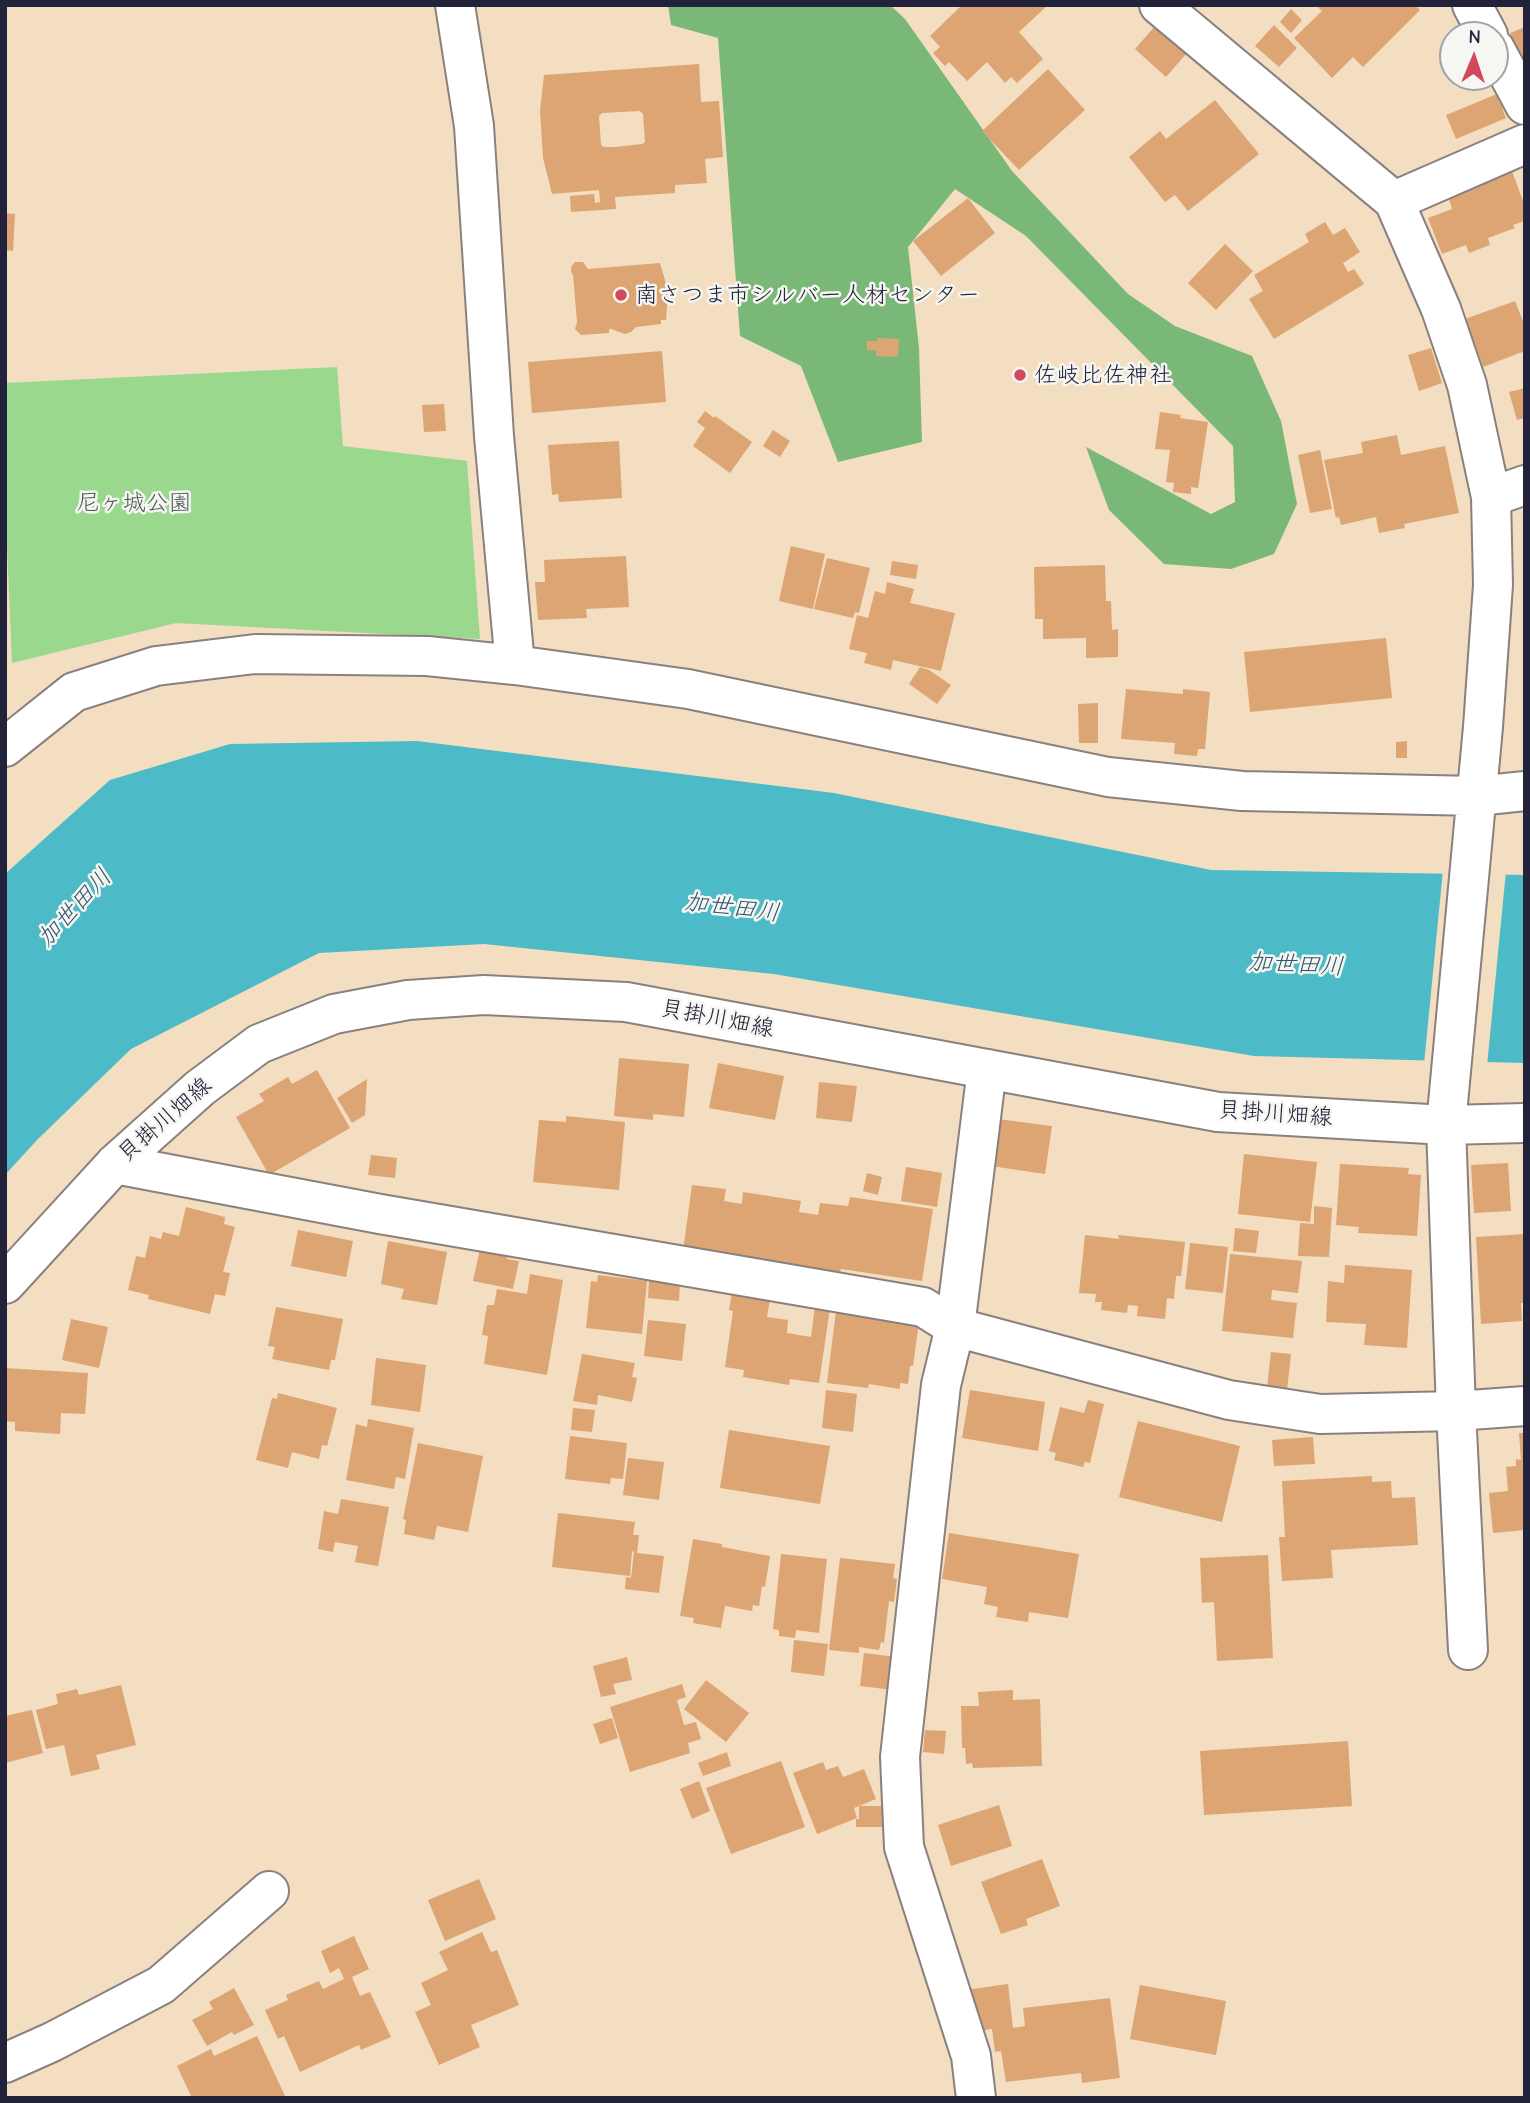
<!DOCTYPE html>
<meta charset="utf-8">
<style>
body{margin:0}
#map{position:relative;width:1530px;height:2103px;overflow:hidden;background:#f3dec1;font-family:"Comic Neue",sans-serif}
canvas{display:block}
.frame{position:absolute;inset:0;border:7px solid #22223b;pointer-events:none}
.north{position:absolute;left:1439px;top:21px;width:70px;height:70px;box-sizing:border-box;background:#f6f6f2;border:2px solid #a1a1a9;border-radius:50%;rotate:2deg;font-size:19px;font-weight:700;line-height:28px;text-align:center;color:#22223b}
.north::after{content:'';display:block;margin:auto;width:24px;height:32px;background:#d1495b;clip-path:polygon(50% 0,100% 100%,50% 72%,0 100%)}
</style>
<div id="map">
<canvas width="1530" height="2103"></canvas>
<div class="frame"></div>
<div class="north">N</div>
</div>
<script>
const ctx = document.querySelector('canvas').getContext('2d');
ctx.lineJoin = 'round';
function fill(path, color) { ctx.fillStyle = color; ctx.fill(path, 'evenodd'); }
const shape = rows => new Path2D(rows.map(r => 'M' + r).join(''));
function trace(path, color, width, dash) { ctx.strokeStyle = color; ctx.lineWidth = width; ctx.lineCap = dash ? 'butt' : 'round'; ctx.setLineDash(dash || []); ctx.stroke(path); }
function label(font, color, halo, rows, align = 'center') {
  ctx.font = font + ' "Comic Neue","Klee One",sans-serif'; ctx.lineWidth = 5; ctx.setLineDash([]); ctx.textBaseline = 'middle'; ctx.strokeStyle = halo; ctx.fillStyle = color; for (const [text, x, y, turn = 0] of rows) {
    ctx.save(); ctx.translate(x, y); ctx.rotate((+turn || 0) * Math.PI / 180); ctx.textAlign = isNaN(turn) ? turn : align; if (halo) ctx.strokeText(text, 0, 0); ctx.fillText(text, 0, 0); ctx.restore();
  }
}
fill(shape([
 [337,367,343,446,467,461,480,639,176,623,12,663,5,500,5,383]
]), '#99d88d');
fill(shape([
 [668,5,890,5,905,19,1012,171,1128,294,1175,326,1252,356,1281,421,1297,504,1274,554,1231,569,1164,564,1109,510,1086,447,1211,514,1235,502,1233,446,1026,236,955,189,908,247,919,348,922,442,838,462,801,366,740,336,718,38,671,25]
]), '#7ab878');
fill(shape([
 [417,741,834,793,1211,870,1525,875,1525,1063,1254,1056,774,974,484,944,319,953,131,1049,37,1140,5,1175,5,874,110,780,230,744]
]), '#4dbac7');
fill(shape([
 [1443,870,1506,871,1487,1066,1424,1064]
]), '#f3dec1');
fill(shape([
 [962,5,1048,5,1019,32,1043,59,1017,83,1011,77,1005,83,987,62,967,81,949,62,945,66,933,53,940,47,930,36],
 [1316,5,1415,5,1420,10,1363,67,1353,57,1332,78,1294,38,1322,11],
 [1291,9,1302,20,1291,33,1280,22],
 [1274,25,1297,48,1279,67,1255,46],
 [1155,26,1186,54,1166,77,1135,49],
 [1525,27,1525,68,1510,33],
 [699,64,701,102,719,101,723,157,705,159,707,183,675,185,675,193,615,197,616,209,571,212,570,196,594,194,595,203,600,202,599,190,552,194,543,158,540,111,544,75],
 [640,111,643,114,645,142,642,144,615,147,604,147,601,145,599,116,602,113],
 [1048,69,1085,110,1019,170,982,131],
 [1497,94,1506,118,1456,139,1446,115],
 [1215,100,1259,154,1188,211,1175,195,1165,202,1129,157,1160,131,1166,139],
 [1510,166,1525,206,1525,221,1513,225,1515,228,1488,238,1490,245,1469,253,1466,245,1442,254,1428,218,1452,209,1448,196],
 [968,198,995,233,941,276,913,241],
 [5,213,15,214,13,251,5,250],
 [1325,222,1333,235,1345,228,1360,252,1343,263,1348,272,1354,269,1364,284,1274,339,1249,299,1263,291,1254,275,1309,242,1305,234],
 [1225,244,1253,271,1216,310,1188,283],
 [575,262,583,262,588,269,660,263,668,290,666,320,661,320,661,324,636,327,631,332,625,334,611,329,609,329,609,333,581,335,575,329,577,322,573,275,571,272,571,267],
 [1515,301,1525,326,1525,351,1483,367,1465,319],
 [877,338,899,339,898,357,876,356,876,350,867,350,867,341,877,341],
 [1431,348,1442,383,1419,391,1408,355],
 [662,351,666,402,532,413,528,362],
 [1525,388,1525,418,1517,420,1509,392],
 [444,404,446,431,424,432,422,405],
 [705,411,714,418,715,416,752,442,730,473,693,446,705,428,697,422],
 [1160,412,1181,415,1180,418,1208,422,1198,488,1191,487,1191,494,1173,492,1174,483,1166,482,1170,450,1155,449],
 [773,430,790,441,780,457,763,446],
 [1397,435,1401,455,1445,446,1459,513,1404,524,1405,528,1379,533,1376,517,1341,525,1339,517,1336,518,1324,460,1363,453,1361,442],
 [619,441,622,498,559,502,558,494,552,495,548,445],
 [1320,450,1332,509,1310,513,1298,455],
 [791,546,825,554,813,609,779,601],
 [626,556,629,607,586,609,587,618,538,620,535,582,545,582,544,560],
 [827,558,870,568,859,613,855,612,853,618,814,609],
 [892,561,918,565,916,579,890,575],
 [1105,565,1106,601,1111,601,1112,630,1118,629,1118,657,1086,658,1086,638,1043,639,1043,619,1035,619,1034,567],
 [887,582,914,589,910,603,955,613,941,671,893,660,891,670,864,663,867,653,849,649,857,615,868,618,875,591,885,594],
 [1386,638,1392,698,1250,712,1244,652],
 [920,667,929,670,951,685,937,704,909,684],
 [1126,689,1183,694,1183,689,1210,692,1205,749,1198,749,1197,756,1174,754,1175,743,1121,739],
 [1098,703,1098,743,1079,743,1078,704],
 [1407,741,1407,758,1396,758,1396,742],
 [619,1058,689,1064,684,1117,653,1114,653,1120,614,1116],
 [718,1063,784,1076,775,1120,709,1108],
 [317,1070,350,1128,269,1175,236,1117,264,1101,259,1094,288,1077,292,1084],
 [367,1079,365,1115,352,1123,337,1098],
 [819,1082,857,1086,852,1122,816,1118],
 [566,1116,625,1122,619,1190,533,1182,539,1120,566,1122],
 [998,1119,1052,1126,1045,1174,991,1166],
 [1244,1154,1317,1162,1310,1222,1238,1214],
 [371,1155,397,1158,395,1178,368,1175],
 [1508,1163,1511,1211,1474,1213,1471,1165],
 [1340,1164,1409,1168,1408,1174,1421,1175,1417,1236,1358,1233,1359,1227,1336,1225],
 [906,1167,942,1173,937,1207,901,1201],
 [867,1173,882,1177,878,1195,863,1191],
 [692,1185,726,1189,724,1201,742,1204,743,1192,801,1201,799,1212,818,1215,820,1203,848,1206,850,1197,933,1209,922,1281,841,1269,839,1274,683,1251],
 [1314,1206,1332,1208,1329,1257,1298,1256,1300,1223,1314,1224],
 [186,1207,225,1217,224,1224,235,1227,223,1272,230,1273,225,1296,215,1294,210,1314,148,1299,149,1295,128,1290,136,1256,145,1258,150,1236,161,1239,163,1232,179,1236],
 [1235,1228,1259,1231,1256,1253,1233,1251],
 [298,1230,353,1241,346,1277,291,1266],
 [1525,1234,1525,1303,1521,1303,1522,1321,1481,1324,1476,1237],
 [1085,1235,1119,1239,1118,1235,1185,1242,1181,1276,1176,1276,1174,1299,1167,1298,1165,1319,1137,1316,1138,1306,1128,1305,1127,1313,1101,1310,1102,1302,1095,1302,1096,1294,1079,1293],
 [388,1241,447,1252,437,1305,401,1299,404,1289,381,1284],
 [1190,1243,1228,1247,1223,1293,1185,1289],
 [480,1249,507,1254,507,1259,519,1261,513,1289,473,1281],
 [1230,1254,1302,1261,1298,1293,1272,1290,1271,1300,1297,1303,1293,1338,1222,1331],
 [1345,1265,1412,1270,1407,1348,1364,1345,1366,1324,1326,1322,1328,1281,1344,1283],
 [530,1274,563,1280,547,1375,484,1364,488,1336,482,1335,487,1305,494,1305,497,1289,527,1294],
 [598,1275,647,1281,642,1334,586,1328,591,1281,597,1282],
 [649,1280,680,1283,679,1301,648,1298],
 [732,1293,770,1299,767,1317,788,1320,787,1333,811,1337,815,1306,830,1308,819,1383,790,1379,789,1385,743,1377,744,1370,725,1367,733,1311,729,1310],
 [276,1307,343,1319,335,1360,331,1360,329,1370,272,1359,275,1347,268,1346],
 [836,1311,919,1322,913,1366,910,1366,908,1384,900,1383,900,1389,869,1384,868,1388,827,1383],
 [71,1319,108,1327,99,1368,62,1360],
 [648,1320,686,1324,682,1361,644,1356],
 [1271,1352,1291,1354,1287,1390,1267,1388],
 [582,1354,635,1363,632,1377,637,1378,632,1402,598,1395,597,1405,573,1401],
 [376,1358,426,1365,420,1412,371,1405],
 [5,1368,88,1373,85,1414,61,1413,60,1434,15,1431,15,1422,5,1421],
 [826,1390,857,1394,853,1432,822,1428],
 [970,1390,1045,1402,1038,1451,962,1438],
 [278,1393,337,1408,327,1446,322,1445,319,1459,292,1452,288,1468,256,1460,272,1398,277,1399],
 [1088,1400,1104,1404,1090,1463,1085,1462,1083,1467,1054,1460,1056,1453,1049,1451,1060,1407,1084,1413],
 [573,1408,595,1410,592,1432,571,1430],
 [368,1419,414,1428,405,1479,396,1477,394,1489,346,1480,356,1424,367,1427],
 [1138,1421,1240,1446,1222,1522,1119,1497],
 [729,1430,830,1446,820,1504,720,1488],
 [1519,1433,1525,1433,1525,1530,1493,1533,1489,1493,1508,1491,1506,1467,1516,1466,1516,1459,1521,1460],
 [570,1436,627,1443,623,1479,611,1478,610,1484,565,1479],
 [1313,1437,1315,1464,1274,1466,1272,1440],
 [418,1443,483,1456,468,1532,437,1526,434,1540,404,1534,406,1520,403,1519],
 [628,1458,664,1462,659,1500,623,1495],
 [1372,1476,1372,1482,1391,1481,1392,1498,1415,1497,1418,1545,1331,1550,1333,1578,1282,1581,1279,1537,1285,1537,1282,1481],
 [341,1499,389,1507,378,1566,355,1562,358,1546,335,1542,333,1552,318,1549,324,1511,338,1514],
 [558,1513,635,1522,633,1535,639,1535,637,1553,664,1556,659,1593,625,1589,626,1577,631,1578,634,1552,632,1551,630,1576,552,1567],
 [949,1533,1079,1554,1068,1618,1029,1612,1028,1622,996,1617,998,1607,984,1604,987,1587,942,1579],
 [693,1539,722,1544,722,1547,770,1556,765,1587,762,1586,759,1606,753,1605,752,1611,725,1606,721,1628,693,1623,694,1618,680,1616],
 [781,1554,827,1559,819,1633,796,1630,795,1638,779,1636,779,1630,773,1629],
 [1268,1555,1273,1658,1217,1661,1214,1602,1202,1603,1200,1558],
 [840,1558,895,1564,893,1578,897,1579,894,1602,889,1601,884,1643,881,1642,879,1650,859,1647,859,1653,829,1650],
 [794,1640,828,1644,824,1676,791,1672],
 [864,1653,897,1657,893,1690,860,1686],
 [627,1657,632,1680,613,1684,616,1694,601,1697,593,1666],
 [706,1680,749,1713,726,1742,684,1709],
 [682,1684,686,1697,677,1700,684,1725,696,1722,701,1739,688,1743,690,1753,630,1772,610,1707],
 [121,1685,136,1745,96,1755,100,1769,71,1776,64,1745,46,1749,36,1710,58,1704,56,1694,77,1689,79,1695],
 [1013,1690,1013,1700,1040,1699,1042,1766,973,1768,972,1763,966,1764,965,1748,962,1748,961,1706,979,1706,978,1692],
 [32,1710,43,1753,5,1763,5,1716],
 [612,1718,618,1738,600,1744,593,1724],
 [925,1730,946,1731,944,1754,923,1752],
 [1348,1741,1352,1806,1204,1815,1200,1751],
 [727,1752,731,1766,703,1776,698,1763],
 [781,1761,805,1827,731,1854,706,1788],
 [823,1762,826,1770,838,1766,843,1777,864,1769,876,1799,854,1808,857,1818,817,1834,793,1773],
 [699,1781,710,1811,692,1819,680,1789],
 [999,1805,1012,1846,951,1866,938,1825],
 [859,1806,887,1806,887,1827,856,1827,856,1819,859,1819],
 [1042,1859,1060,1906,1026,1919,1028,1925,1001,1934,981,1882],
 [479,1879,496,1919,445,1941,428,1900],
 [482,1932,491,1952,497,1950,519,2005,471,2025,480,2047,439,2065,415,2012,431,2005,421,1983,448,1970,439,1952],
 [354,1936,369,1969,352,1977,360,1996,370,1992,391,2037,361,2050,359,2045,300,2072,284,2036,278,2039,265,2010,288,2000,286,1995,319,1981,323,1989,344,1979,339,1968,330,1973,321,1951],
 [1008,1984,1013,2028,1025,2026,1023,2008,1110,1998,1120,2078,1082,2083,1081,2073,1006,2082,1001,2051,995,2052,992,2029,970,2032,965,1990],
 [1140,1985,1226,2001,1216,2055,1130,2039],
 [234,1988,254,2025,234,2035,232,2032,207,2046,192,2020,213,2009,209,2002],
 [257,2036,286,2098,192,2098,177,2066,211,2049,214,2056]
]), '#dca573');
const street = shape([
 [455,5,474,126,494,436,515,665],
 [1159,5,1394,201,1441,309,1467,385,1491,497,1493,585,1483,727,1446,1125,1456,1411,1468,1650],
 [1472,5,1488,35],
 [1495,49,1525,105],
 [1394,201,1525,144],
 [1491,497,1525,485],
 [5,747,74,692,156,666,255,654,427,656,515,665,688,689,1108,777,1242,791,1477,796,1525,791],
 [115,1164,380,1214,923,1307,955,1327,1229,1400,1320,1414,1456,1411,1525,1406],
 [5,2063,52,2042,161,1985,269,1891],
 [976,2098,971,2056,904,1847,900,1757,941,1385,955,1327,987,1069]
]);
const secondary = shape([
 [5,1284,115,1164,200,1088,259,1044,334,1014,408,1000,484,995,626,1002,1218,1112,1446,1125,1525,1123]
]);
trace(street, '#8a807e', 42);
trace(secondary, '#8a807e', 42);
trace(street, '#fff', 38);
trace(secondary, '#fff', 38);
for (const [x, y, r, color] of [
 [621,295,7,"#d1495b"],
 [1020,375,7,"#d1495b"]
]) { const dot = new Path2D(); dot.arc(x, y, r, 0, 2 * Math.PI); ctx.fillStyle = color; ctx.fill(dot); trace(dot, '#f6f6f2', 2.5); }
label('23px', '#22223b', '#f6f6f2', [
 ["南さつま市シルバー人材センター",635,295],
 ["佐岐比佐神社",1034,375]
], 'left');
label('23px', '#465954', '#f6f6f2', [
 ["尼ヶ城公園",134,503]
]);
label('23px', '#22223b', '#f6f6f2', [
 ["貝掛川畑線",717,1019,11],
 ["貝掛川畑線",1275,1114,4],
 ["貝掛川畑線",165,1120,-41]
]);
label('italic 24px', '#31576c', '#f6f6f2', [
 ["加世田川",75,908,-47],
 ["加世田川",732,908,7],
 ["加世田川",1296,965,3]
]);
</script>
